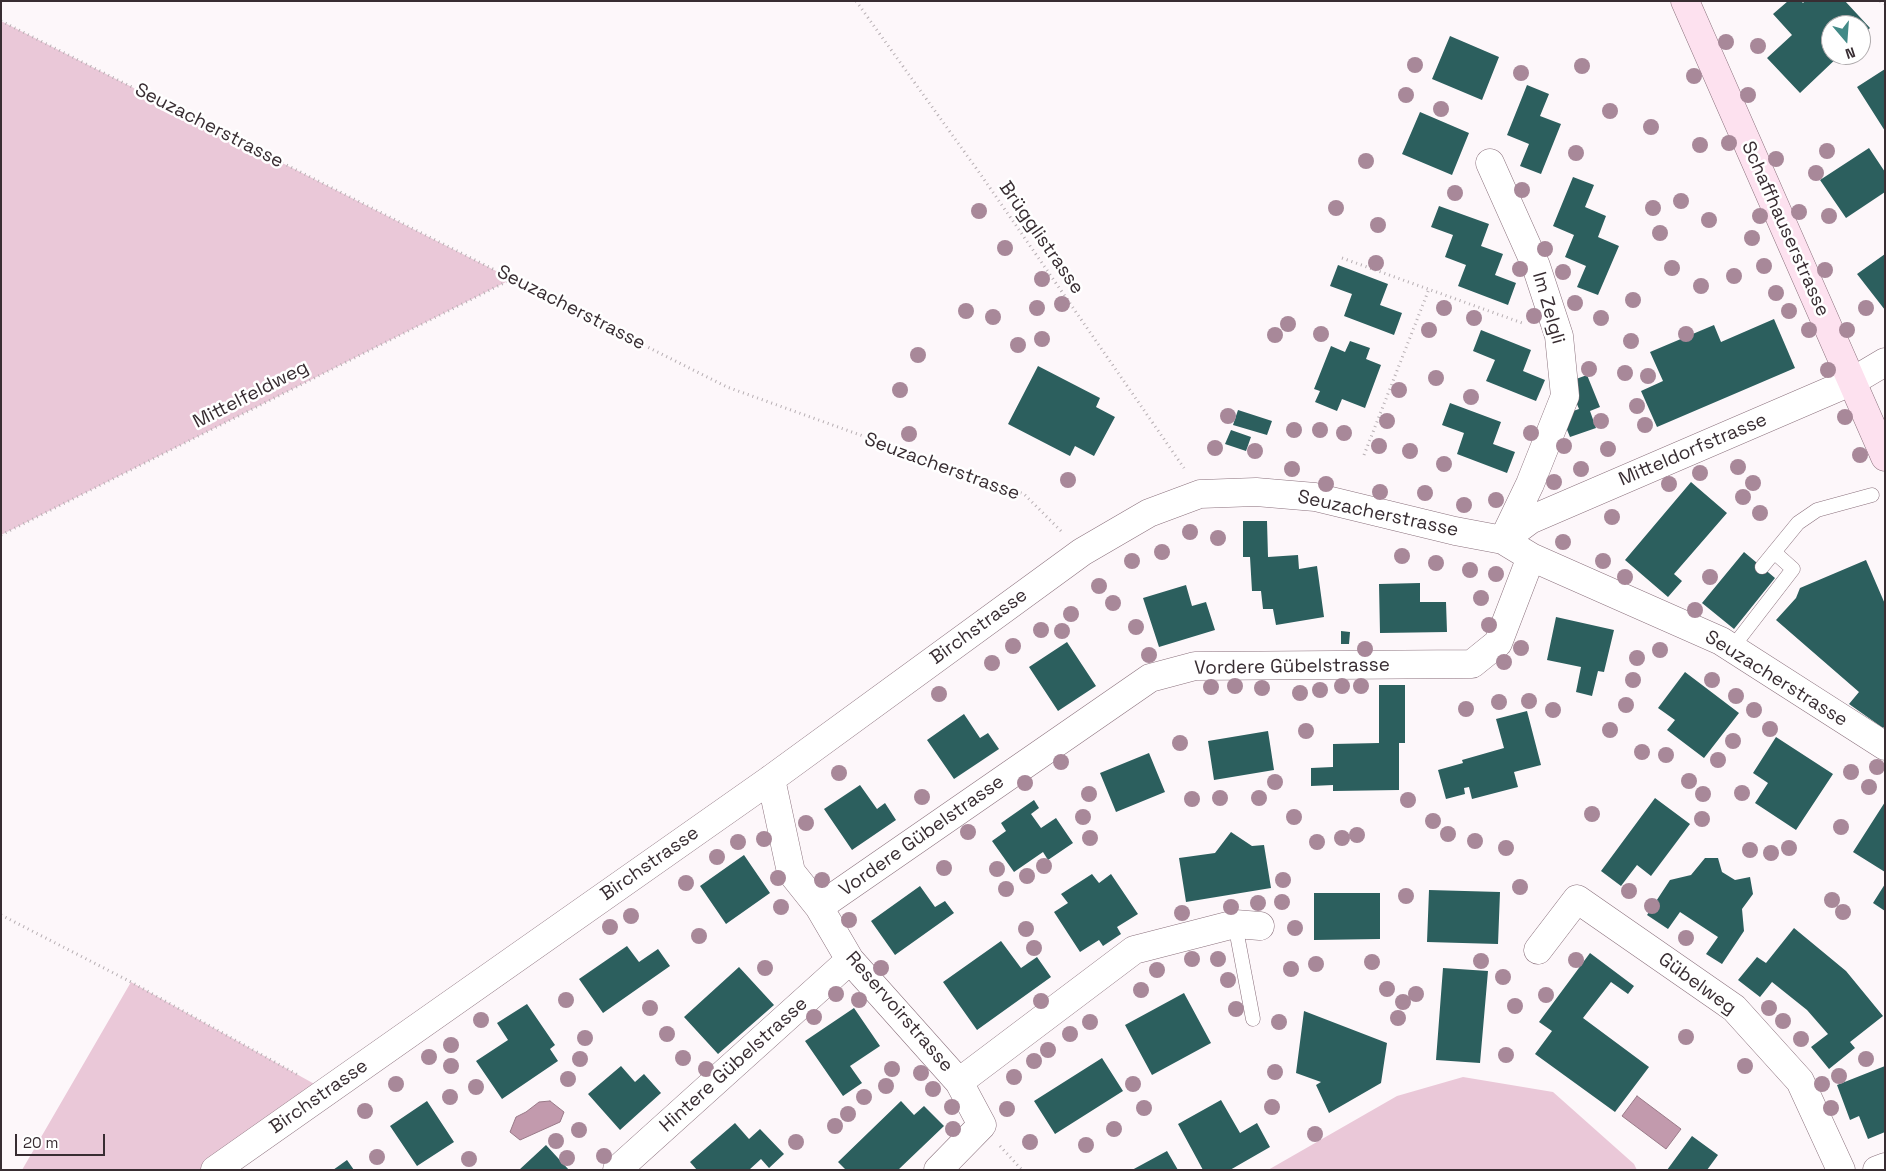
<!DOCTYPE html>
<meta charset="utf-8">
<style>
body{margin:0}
#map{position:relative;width:1886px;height:1171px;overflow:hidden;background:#fdf7fa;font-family:"Space Grotesk",sans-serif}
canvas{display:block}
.frame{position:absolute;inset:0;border:2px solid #382d32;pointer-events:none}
.north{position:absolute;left:1821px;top:15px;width:50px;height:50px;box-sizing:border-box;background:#fff;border:1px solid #afabad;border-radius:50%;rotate:162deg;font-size:14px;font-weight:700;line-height:20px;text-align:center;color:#382d32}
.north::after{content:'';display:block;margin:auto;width:18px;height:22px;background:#428a87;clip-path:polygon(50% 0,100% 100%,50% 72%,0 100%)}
.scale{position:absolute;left:15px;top:1134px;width:90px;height:22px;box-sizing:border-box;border:2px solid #382d32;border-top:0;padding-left:6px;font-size:15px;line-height:18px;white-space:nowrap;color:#382d32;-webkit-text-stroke:4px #fff;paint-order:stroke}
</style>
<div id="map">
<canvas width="1886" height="1171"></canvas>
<div class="frame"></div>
<div class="north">N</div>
<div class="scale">20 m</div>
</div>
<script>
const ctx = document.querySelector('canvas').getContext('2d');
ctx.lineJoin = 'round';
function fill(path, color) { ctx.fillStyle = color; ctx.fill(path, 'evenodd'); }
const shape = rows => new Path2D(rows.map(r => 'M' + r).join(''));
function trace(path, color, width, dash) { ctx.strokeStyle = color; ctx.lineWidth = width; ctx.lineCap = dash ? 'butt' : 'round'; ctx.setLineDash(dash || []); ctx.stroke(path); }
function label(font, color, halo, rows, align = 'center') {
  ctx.font = font + ' "Space Grotesk",sans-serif'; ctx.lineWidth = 5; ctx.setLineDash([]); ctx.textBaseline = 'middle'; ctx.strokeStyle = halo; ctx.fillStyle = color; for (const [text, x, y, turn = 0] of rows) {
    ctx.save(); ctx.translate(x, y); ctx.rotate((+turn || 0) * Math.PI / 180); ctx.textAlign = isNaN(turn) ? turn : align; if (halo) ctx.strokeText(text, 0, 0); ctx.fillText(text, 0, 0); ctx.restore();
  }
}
fill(shape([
 [1,21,512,279,1,535],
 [131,982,327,1091,215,1170,22,1170],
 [1463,1077,1553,1092,1634,1164,1637,1170,1268,1170,1397,1096]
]), '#eac8d8');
const water = shape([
 [1637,1096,1681,1129,1666,1149,1622,1116,1637,1096],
 [550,1101,564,1112,560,1122,520,1140,510,1132,516,1117,526,1112,539,1102,550,1101]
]);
fill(water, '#c29aad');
trace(water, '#997988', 1);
fill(shape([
 [1788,1,1801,1,1803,3,1805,1,1845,1,1870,28,1861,36,1861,25,1831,25,1831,55,1840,55,1800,93,1767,58,1792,35,1773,14],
 [1450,36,1499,57,1482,100,1432,79],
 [1885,69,1885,131,1857,87],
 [1527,85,1549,94,1540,116,1561,124,1541,174,1520,166,1529,144,1507,135],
 [1420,112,1469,133,1452,175,1402,154],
 [1869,148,1885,172,1885,192,1846,218,1820,180],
 [1573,177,1594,185,1585,207,1606,216,1598,237,1619,246,1598,295,1577,287,1586,266,1565,257,1574,235,1553,226],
 [1439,206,1489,224,1481,246,1503,254,1495,275,1516,283,1508,305,1458,286,1466,265,1445,257,1453,235,1431,227],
 [1885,254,1885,310,1857,274],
 [1338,265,1388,284,1380,305,1402,313,1394,335,1344,316,1352,294,1330,286],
 [1774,319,1795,368,1657,427,1641,391,1663,381,1650,352,1714,325,1721,342],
 [1481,330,1531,350,1523,371,1545,380,1536,401,1486,381,1495,360,1473,351],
 [1350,341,1370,348,1366,359,1381,365,1365,408,1342,399,1337,411,1315,402,1320,391,1314,389,1331,346,1345,352],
 [1038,366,1100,398,1096,407,1115,417,1094,456,1075,446,1070,456,1008,424],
 [1587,375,1600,407,1590,411,1596,428,1570,437,1561,415,1579,409,1568,382],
 [1450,403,1501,422,1493,444,1515,452,1507,473,1457,454,1464,433,1442,425],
 [1238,410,1272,421,1267,435,1233,425],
 [1231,430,1251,437,1246,451,1225,444],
 [1691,482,1727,513,1674,574,1682,581,1668,597,1625,560],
 [1243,521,1267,521,1268,557,1298,555,1299,569,1317,566,1324,617,1276,625,1273,609,1263,609,1261,591,1252,591,1250,557,1243,557],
 [1744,552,1775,578,1734,629,1702,603],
 [1866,560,1885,604,1885,726,1883,728,1849,704,1859,692,1776,620,1796,598,1800,588],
 [1420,583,1420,602,1446,602,1447,632,1380,633,1379,584],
 [1186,585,1192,606,1206,602,1215,630,1159,647,1143,598],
 [1556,617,1614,630,1604,672,1598,671,1592,696,1576,692,1581,667,1547,660],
 [1341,631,1350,632,1349,644,1341,644],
 [1067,642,1096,686,1058,711,1029,667],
 [1685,672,1739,713,1704,758,1667,730,1675,720,1658,708],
 [1379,685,1405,685,1405,743,1399,743,1399,790,1333,791,1333,785,1311,786,1311,768,1333,767,1333,744,1379,743],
 [1527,711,1541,765,1514,772,1518,787,1472,799,1469,787,1464,788,1465,794,1446,799,1438,770,1463,763,1462,760,1504,748,1496,719],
 [964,714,980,738,988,733,999,749,954,779,927,740],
 [1268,731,1274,770,1214,780,1208,741],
 [1776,737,1833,774,1796,830,1755,803,1768,783,1753,773],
 [1149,753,1165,792,1116,812,1100,773],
 [860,785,877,809,885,803,896,820,852,850,824,809],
 [1655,798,1690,824,1651,876,1637,865,1621,886,1601,871],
 [1034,800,1039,808,1031,814,1041,828,1056,818,1073,843,1048,860,1043,852,1014,872,992,841,1006,831,1001,823],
 [1885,802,1885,872,1853,852],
 [1231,832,1252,846,1264,845,1271,888,1186,902,1179,858,1215,853],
 [744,855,770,893,726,924,700,886],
 [1705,858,1718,858,1722,872,1735,880,1750,877,1753,894,1742,909,1744,931,1722,964,1706,954,1718,937,1680,912,1668,929,1647,915,1670,880,1691,875],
 [1092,874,1099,883,1111,874,1138,914,1117,927,1121,934,1103,946,1099,940,1080,952,1054,912,1068,903,1061,894],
 [1885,884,1885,911,1873,903],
 [920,886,935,907,945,901,954,913,895,955,871,921],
 [1429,890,1500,892,1498,944,1427,942],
 [1314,893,1380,893,1380,939,1314,940],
 [1794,928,1846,971,1883,1016,1850,1042,1855,1048,1829,1069,1811,1047,1828,1034,1807,1010,1772,982,1760,997,1738,980,1757,957,1766,963],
 [1001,941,1021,968,1037,957,1051,977,977,1030,943,982],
 [627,946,639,962,658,949,670,966,603,1013,579,979],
 [1590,953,1634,986,1628,994,1611,982,1583,1018,1649,1067,1615,1112,1535,1054,1552,1031,1539,1022],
 [739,967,774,1005,718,1054,684,1017],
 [1443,968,1488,971,1480,1063,1436,1060],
 [1184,993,1211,1043,1152,1075,1125,1025],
 [527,1004,555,1045,550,1049,558,1061,502,1099,476,1061,508,1040,497,1023],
 [854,1008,880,1046,850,1066,862,1083,843,1096,805,1041],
 [1304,1011,1387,1043,1381,1083,1329,1113,1316,1085,1321,1082,1296,1073],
 [1102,1058,1123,1091,1055,1134,1034,1101],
 [621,1066,635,1082,644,1074,661,1093,620,1130,588,1094],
 [1885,1066,1885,1132,1868,1139,1859,1116,1850,1120,1837,1085],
 [1221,1100,1240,1133,1257,1123,1270,1147,1230,1170,1203,1170,1178,1124],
 [427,1101,454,1142,417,1166,390,1126],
 [901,1101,914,1115,924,1106,944,1126,898,1170,846,1170,838,1162],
 [735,1123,749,1139,760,1129,784,1154,769,1168,761,1159,749,1170,697,1170,690,1162],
 [1692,1136,1718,1155,1707,1170,1667,1170],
 [546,1145,569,1170,519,1170],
 [1167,1151,1178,1170,1132,1170],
 [347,1160,354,1170,333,1170]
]), '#2c5f5e');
const lane = shape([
 [1762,567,1798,523,1817,510,1872,495],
 [1732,648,1793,569,1774,552],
 [1235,924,1253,1019]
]);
const street = shape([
 [1490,163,1536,266,1559,336,1565,396,1530,484,1505,536],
 [1503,540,1530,520,1853,381,1885,362],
 [771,779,791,872,819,907,850,960,959,1082,982,1125,938,1170],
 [819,907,1150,678,1195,666,1472,664,1498,643,1531,557],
 [1538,950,1577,899,1734,1008,1800,1081,1841,1170],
 [959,1082,1134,950,1235,924,1260,926],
 [215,1170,771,779,1082,552,1149,513,1200,494,1256,492,1315,497,1455,531,1503,540,1531,557,1721,641,1885,746],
 [617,1170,850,960],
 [1877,1170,1885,1167]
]);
const secondary = shape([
 [1685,1,1885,457]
]);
trace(lane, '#8b717d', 15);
trace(street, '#8b717d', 29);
trace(secondary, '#8b717d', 29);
trace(shape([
 [856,1,981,175,1184,468],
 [1880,1,1885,4],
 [1,21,727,387,1024,494,1062,532],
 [1342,258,1525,324],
 [1364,455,1429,289],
 [1,535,512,279],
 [1,915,131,982,300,1076],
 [1000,1146,1022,1170]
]), '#b7afb3', 3, [1, 4]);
trace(lane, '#fff', 14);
trace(street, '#fff', 28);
trace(secondary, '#fde1ef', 28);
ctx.fillStyle = '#a88899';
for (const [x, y] of [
 [1726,42],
 [1758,46],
 [1415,65],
 [1582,66],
 [1521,73],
 [1694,76],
 [1406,95],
 [1748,95],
 [1441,109],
 [1610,111],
 [1651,127],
 [1729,143],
 [1700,145],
 [1827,151],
 [1576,153],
 [1776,159],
 [1366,161],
 [1816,173],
 [1522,190],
 [1455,193],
 [1681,201],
 [1336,208],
 [1653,208],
 [979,211],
 [1799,212],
 [1760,216],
 [1829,216],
 [1709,220],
 [1378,225],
 [1660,233],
 [1752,238],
 [1005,248],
 [1545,249],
 [1376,263],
 [1764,266],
 [1672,268],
 [1520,269],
 [1825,270],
 [1563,272],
 [1734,276],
 [1042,279],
 [1701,286],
 [1776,293],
 [1633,300],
 [1575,303],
 [1062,304],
 [1037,308],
 [1444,308],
 [1866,308],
 [966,311],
 [1789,311],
 [1534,316],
 [993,317],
 [1474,318],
 [1601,318],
 [1288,324],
 [1429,330],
 [1809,330],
 [1847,330],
 [1321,334],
 [1686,334],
 [1275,335],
 [1042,339],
 [1631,341],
 [1018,345],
 [918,355],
 [1589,369],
 [1828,370],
 [1625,373],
 [1648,376],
 [1436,378],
 [900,390],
 [1399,390],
 [1471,397],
 [1637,406],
 [1228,416],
 [1845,417],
 [1387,421],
 [1601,421],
 [1645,425],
 [1294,430],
 [1320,430],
 [1344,433],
 [1531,433],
 [909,434],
 [1379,446],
 [1564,446],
 [1215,448],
 [1608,449],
 [1255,451],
 [1410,451],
 [1860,455],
 [1444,464],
 [1738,467],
 [1292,469],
 [1581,469],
 [1700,473],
 [1068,480],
 [1554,482],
 [1753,483],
 [1326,484],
 [1669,484],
 [1380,492],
 [1425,493],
 [1743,497],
 [1496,500],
 [1464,505],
 [1760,513],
 [1612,517],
 [1190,532],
 [1218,538],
 [1563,542],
 [1162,552],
 [1402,556],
 [1132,561],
 [1603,561],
 [1436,563],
 [1470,570],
 [1496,574],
 [1625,577],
 [1710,577],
 [1099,586],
 [1481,598],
 [1113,603],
 [1695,610],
 [1071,614],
 [1489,625],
 [1136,627],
 [1041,630],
 [1062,631],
 [1013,646],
 [1521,648],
 [1365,649],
 [1660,650],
 [1149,655],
 [1637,658],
 [1504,662],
 [992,663],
 [1633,680],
 [1712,680],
 [1235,686],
 [1342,686],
 [1361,686],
 [1211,687],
 [1262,688],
 [1320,690],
 [1300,693],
 [939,694],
 [1736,696],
 [1529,701],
 [1499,702],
 [1626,705],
 [1466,709],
 [1553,710],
 [1754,710],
 [1770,729],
 [1610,730],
 [1306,731],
 [1733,741],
 [1180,743],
 [1642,752],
 [1666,755],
 [1718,760],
 [1061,762],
 [1877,767],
 [1851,772],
 [839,773],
 [1689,781],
 [1275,782],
 [1025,783],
 [1869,787],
 [1742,793],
 [1089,794],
 [1703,794],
 [922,797],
 [1220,798],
 [1259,798],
 [1192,799],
 [1408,800],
 [1592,814],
 [1083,817],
 [1294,817],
 [1702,819],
 [1433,821],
 [806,823],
 [1841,827],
 [968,832],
 [1448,834],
 [1357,835],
 [1090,838],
 [1342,838],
 [764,839],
 [1475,841],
 [738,842],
 [1317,842],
 [1506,848],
 [1789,848],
 [1750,850],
 [1771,853],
 [717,857],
 [1044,866],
 [944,868],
 [997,869],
 [1027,876],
 [778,878],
 [822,880],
 [1283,880],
 [686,883],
 [1520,887],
 [1006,889],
 [1629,891],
 [1406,896],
 [1832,900],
 [1282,902],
 [1258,903],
 [1652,906],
 [781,907],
 [1231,907],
 [1843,912],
 [1182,913],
 [631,916],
 [849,920],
 [610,927],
 [1295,928],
 [1026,929],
 [699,936],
 [1686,938],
 [1034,948],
 [1192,959],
 [1218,959],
 [1576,960],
 [1481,961],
 [1372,962],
 [1316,964],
 [765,968],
 [881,968],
 [1291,969],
 [1157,970],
 [1503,977],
 [1228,980],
 [1387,989],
 [1141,990],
 [836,994],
 [1416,994],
 [1546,995],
 [566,1000],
 [859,1000],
 [1041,1001],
 [1403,1002],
 [1515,1006],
 [650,1008],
 [1769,1008],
 [1236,1009],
 [814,1017],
 [1398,1018],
 [481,1020],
 [1783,1021],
 [1090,1022],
 [1279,1022],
 [667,1034],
 [1070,1034],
 [1686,1037],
 [585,1038],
 [1801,1039],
 [451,1045],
 [1048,1050],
 [1506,1055],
 [429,1057],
 [683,1058],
 [580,1059],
 [1866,1059],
 [1034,1061],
 [451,1066],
 [1745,1066],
 [706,1069],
 [892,1069],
 [1275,1072],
 [921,1073],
 [1839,1076],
 [1014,1077],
 [568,1079],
 [396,1084],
 [1133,1084],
 [1822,1084],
 [886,1086],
 [476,1087],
 [933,1089],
 [450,1097],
 [864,1097],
 [952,1107],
 [1272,1107],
 [1144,1108],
 [1831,1108],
 [1007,1109],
 [365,1111],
 [848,1114],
 [835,1126],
 [953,1129],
 [1114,1129],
 [579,1130],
 [1315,1134],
 [556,1141],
 [796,1142],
 [1030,1142],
 [1086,1145],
 [604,1156],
 [377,1157],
 [567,1158],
 [469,1159]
]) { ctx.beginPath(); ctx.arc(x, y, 8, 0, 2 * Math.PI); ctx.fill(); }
label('19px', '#382d32', '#fff', [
 ["Seuzacherstrasse",209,126,27],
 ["Schaffhauserstrasse",1785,229,66],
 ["Brügglistrasse",1041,238,55],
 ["Seuzacherstrasse",571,308,27],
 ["Im Zelgli",1548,308,74],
 ["Mittelfeldweg",251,395,-27],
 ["Mitteldorfstrasse",1693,450,-23],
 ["Seuzacherstrasse",942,467,20],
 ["Seuzacherstrasse",1378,514,12],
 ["Birchstrasse",979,627,-36],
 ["Vordere Gübelstrasse",1292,667,-1],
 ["Seuzacherstrasse",1776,679,32],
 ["Vordere Gübelstrasse",922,836,-35],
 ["Birchstrasse",650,864,-35],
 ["Gübelweg",1697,984,36],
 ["Reservoirstrasse",899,1012,49],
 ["Hintere Gübelstrasse",734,1065,-42],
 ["Birchstrasse",319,1097,-35]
]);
</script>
